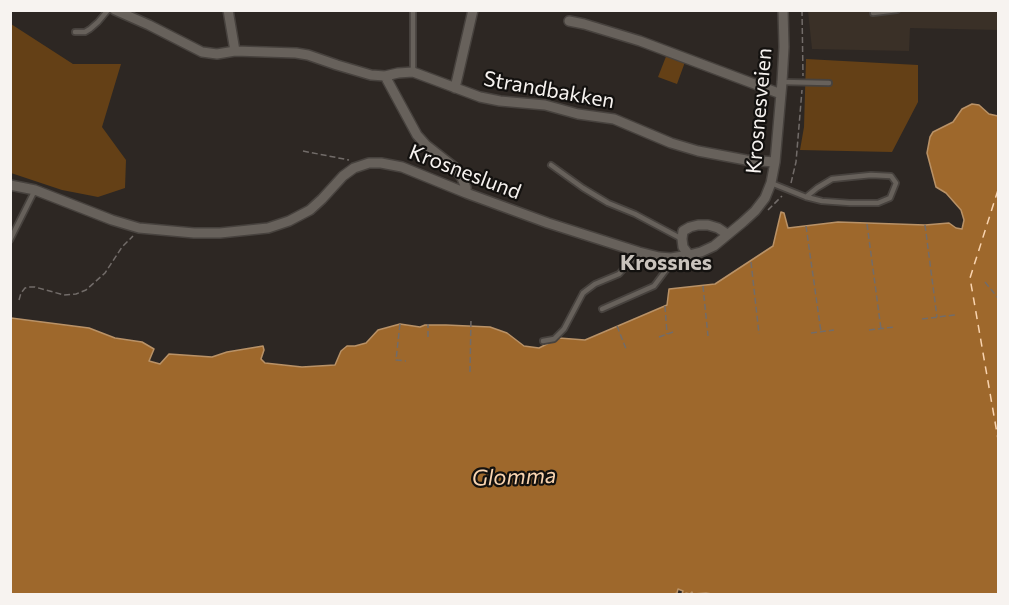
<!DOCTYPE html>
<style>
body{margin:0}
#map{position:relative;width:1009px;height:605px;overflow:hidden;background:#2d2723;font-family:Commissioner,sans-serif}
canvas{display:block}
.frame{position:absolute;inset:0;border:12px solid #f7f3f0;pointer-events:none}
</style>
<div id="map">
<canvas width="1009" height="605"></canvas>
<div class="frame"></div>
</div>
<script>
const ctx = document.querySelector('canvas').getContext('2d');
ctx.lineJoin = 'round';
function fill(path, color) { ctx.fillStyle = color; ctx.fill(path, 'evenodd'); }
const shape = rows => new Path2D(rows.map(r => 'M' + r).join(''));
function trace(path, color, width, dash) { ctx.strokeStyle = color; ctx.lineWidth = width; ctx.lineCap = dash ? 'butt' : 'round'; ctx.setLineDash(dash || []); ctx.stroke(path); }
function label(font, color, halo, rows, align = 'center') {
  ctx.font = font + ' Commissioner,sans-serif'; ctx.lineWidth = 4.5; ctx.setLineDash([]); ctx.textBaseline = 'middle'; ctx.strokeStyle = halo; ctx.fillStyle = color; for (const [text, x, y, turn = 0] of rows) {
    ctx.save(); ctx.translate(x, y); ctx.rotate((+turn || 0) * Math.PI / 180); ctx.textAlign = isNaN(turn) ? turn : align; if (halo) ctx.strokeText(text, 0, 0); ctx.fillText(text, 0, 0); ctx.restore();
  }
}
fill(shape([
 [808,11,998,11,998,30,910,28,909,51,812,49]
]), '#3a3027');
fill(shape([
 [11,24,73,64,121,64,102,127,126,160,125,188,98,197,62,190,11,173],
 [667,54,685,62,677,84,658,77],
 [806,59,918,65,918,102,892,152,800,150,804,127]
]), '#644016');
const water = shape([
 [972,104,979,105,989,114,998,116,998,594,712,594,706,593,693,594,692,592,690,594,686,593,685,594,682,594,683,591,678,589,677,593,674,594,11,594,11,318,89,328,115,338,142,342,154,349,149,361,160,364,169,354,212,357,227,352,263,346,264,350,261,359,265,363,302,367,335,365,341,351,347,346,355,346,366,343,378,330,400,324,420,327,425,325,446,325,490,327,507,333,524,346,539,348,559,338,585,340,667,305,669,289,715,284,773,246,781,212,784,213,788,228,838,222,925,225,949,223,956,228,962,229,964,220,961,210,946,193,936,187,927,153,930,137,933,132,953,122,962,109,972,104]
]);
fill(water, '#9e682c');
trace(water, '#b99267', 1.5);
trace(shape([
 [998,190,970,278,998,439]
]), '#f9d4b0', 1.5, [8, 6]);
const lane = shape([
 [413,10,413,72],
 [873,13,897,10],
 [75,32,85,32,90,29,98,22,108,10],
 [782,82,829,83],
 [551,165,583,188,608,203,635,214,682,239],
 [771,183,806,197,822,201,850,203,878,203,890,198,896,183,891,176,871,175,832,179,817,188,806,197],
 [10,240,35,190],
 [602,309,654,286,669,266,671,258],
 [543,341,554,339,564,329,583,293,595,284,619,274,639,252]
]);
const street = shape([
 [115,10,149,25,202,52,217,54,235,51,296,53,308,55,337,65,371,75,385,76,398,73,413,72,480,97,500,101,545,105,578,114,614,119,671,143,698,151,746,160,775,162],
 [228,10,235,51],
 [569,21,584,24,640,41,781,94],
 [385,76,417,135,426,145,454,167,462,178,466,188,466,193],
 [455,88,473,10],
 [10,185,35,190,112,220,139,228,194,233,220,233,268,228,289,221,310,210,322,199,343,176,354,168,369,163,381,163,402,167,466,193,548,223,639,252,659,257,671,258,689,255],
 [727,234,718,228,708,225,698,225,690,227,683,231,682,239,683,247,689,255,701,252,714,246,743,222,755,211,765,198,771,183,775,162,782,82,784,47,783,10]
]);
trace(lane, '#47423e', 8);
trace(street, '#47423e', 12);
trace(shape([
 [802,10,803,76],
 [303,151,349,160],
 [791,183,796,162,802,90],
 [768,210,782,196],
 [867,224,881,329],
 [925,225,937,317],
 [806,226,821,332],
 [751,262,759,334],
 [985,282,998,298],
 [703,286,708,336],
 [19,300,21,293,25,288,29,287,35,287,64,295,76,294,86,290,105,273,122,247,133,236],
 [665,306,667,334],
 [922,319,955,315],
 [400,324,396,360,406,361],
 [617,326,626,349],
 [869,330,894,327],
 [811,333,834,330],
 [428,337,428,324],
 [659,337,673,332],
 [470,372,471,318]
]), '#726c69', 1.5, [6, 3]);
trace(lane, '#67615b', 4.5);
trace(street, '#67615b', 9);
label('21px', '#f7f3f0', '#13110f', [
 ["Strandbakken",549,90,10],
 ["Krosnesveien",759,111,-85],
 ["Krosneslund",465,172,21]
]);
label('bold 22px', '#c9c3bc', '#13110f', [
 ["Krossnes",666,263]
]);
label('italic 22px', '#f9d4b0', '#13110f', [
 ["Glomma",514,477,-2]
]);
</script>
